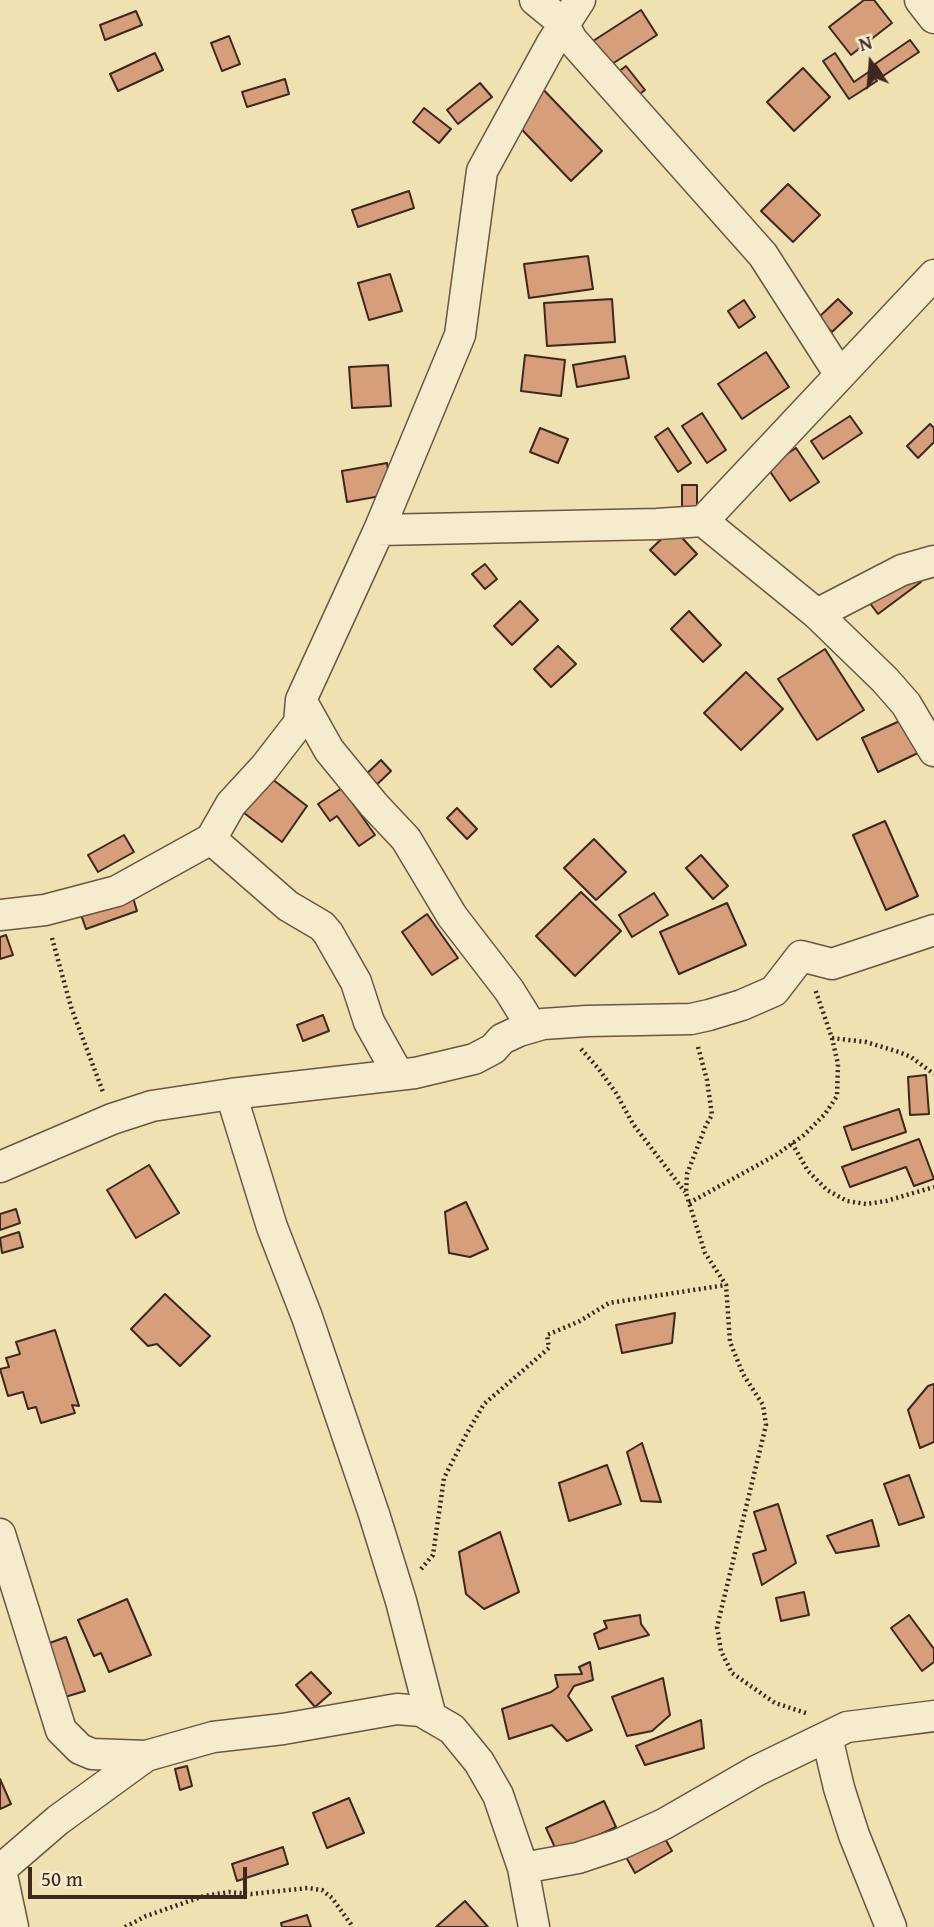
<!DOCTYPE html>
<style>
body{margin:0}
#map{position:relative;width:934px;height:1927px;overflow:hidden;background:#f0e1b3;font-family:"Gentium Book Plus",serif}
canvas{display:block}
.north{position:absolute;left:836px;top:28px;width:70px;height:70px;-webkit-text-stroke:5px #f5ecce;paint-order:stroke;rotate:344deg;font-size:19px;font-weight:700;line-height:28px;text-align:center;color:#3d271e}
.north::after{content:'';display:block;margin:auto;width:24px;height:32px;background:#3d271e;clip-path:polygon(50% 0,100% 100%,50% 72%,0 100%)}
.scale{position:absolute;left:28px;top:1867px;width:219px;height:32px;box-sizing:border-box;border:4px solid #3d271e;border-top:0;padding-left:9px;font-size:21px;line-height:24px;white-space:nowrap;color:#3d271e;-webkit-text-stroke:5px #f5ecce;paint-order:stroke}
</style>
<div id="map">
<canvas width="934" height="1927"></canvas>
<div class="north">N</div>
<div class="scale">50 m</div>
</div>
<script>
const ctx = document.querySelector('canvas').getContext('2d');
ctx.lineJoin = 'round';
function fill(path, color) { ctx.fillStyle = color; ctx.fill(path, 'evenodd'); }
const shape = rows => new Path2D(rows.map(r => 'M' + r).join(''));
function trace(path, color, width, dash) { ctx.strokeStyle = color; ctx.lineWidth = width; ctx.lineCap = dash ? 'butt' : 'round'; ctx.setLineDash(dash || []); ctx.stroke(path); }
const building = shape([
 [864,0,874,0,892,23,851,55,829,27,864,0],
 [641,10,657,35,609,66,593,41,641,10],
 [136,11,142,25,105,40,100,25,136,11],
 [229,36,240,64,222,71,211,43,229,36],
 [910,40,919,52,883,76,875,64,910,40],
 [155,53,163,70,118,91,110,74,155,53],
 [835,53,854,82,870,71,877,81,849,99,823,61,835,53],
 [626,66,645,90,629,102,610,78,626,66],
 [803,68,830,97,794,131,767,102,803,68],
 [285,79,289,94,247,107,242,92,285,79],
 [480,83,492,97,458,124,447,110,480,83],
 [538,84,602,151,571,181,507,114,538,84],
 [424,108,451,129,439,143,413,122,424,108],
 [788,184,820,215,793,242,761,211,788,184],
 [409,191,414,208,358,227,352,210,409,191],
 [588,256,593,289,529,298,524,264,588,256],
 [390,274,402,311,369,320,358,283,390,274],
 [612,299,615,342,547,346,544,303,612,299],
 [838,299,852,313,832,332,818,318,838,299],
 [744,300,755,317,739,328,728,311,744,300],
 [766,352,789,387,742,419,718,384,766,352],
 [525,355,565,360,561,396,521,391,525,355],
 [625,356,629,378,577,387,573,365,625,356],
 [388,365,391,406,352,408,349,367,388,365],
 [702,413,726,450,707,463,682,426,702,413],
 [850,416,862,433,823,459,811,441,850,416],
 [930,424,934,428,934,442,918,458,907,446,930,424],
 [540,428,568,439,558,463,530,452,540,428],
 [668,428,691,463,678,472,655,437,668,428],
 [796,448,819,482,790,501,767,467,796,448],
 [387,463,392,494,347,502,342,471,387,463],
 [682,485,697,485,697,508,682,508,682,485],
 [673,528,697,554,675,575,650,550,673,528],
 [485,564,497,579,485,589,472,574,485,564],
 [912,570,921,582,878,614,869,602,912,570],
 [520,601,538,620,512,645,494,626,520,601],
 [689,611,721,645,703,662,671,629,689,611],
 [558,646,576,664,551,687,534,669,558,646],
 [825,649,864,710,817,740,778,679,825,649],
 [746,672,783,709,741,750,704,713,746,672],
 [902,720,918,753,878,772,862,738,902,720],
 [381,760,391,771,369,792,359,781,381,760],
 [267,775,307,806,282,842,235,806,267,775],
 [342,788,375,835,359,846,337,816,330,821,318,804,342,788],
 [457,808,477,829,467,839,447,818,457,808],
 [885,821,918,896,886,910,853,835,885,821],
 [124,835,134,852,98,872,88,855,124,835],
 [594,839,626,872,596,900,564,868,594,839],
 [701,855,728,886,713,899,686,868,701,855],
 [131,891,137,911,86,929,79,909,131,891],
 [581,892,621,931,575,976,536,936,581,892],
 [654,893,668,915,632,937,619,915,654,893],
 [727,903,746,945,679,974,660,932,727,903],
 [427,914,458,958,432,975,402,932,427,914],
 [6,935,13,955,0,959,0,937,6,935],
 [323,1015,329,1031,303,1041,297,1025,323,1015],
 [926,1075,929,1114,910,1115,908,1077,926,1075],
 [899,1109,906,1132,852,1150,844,1127,899,1109],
 [919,1139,934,1179,914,1186,906,1167,850,1187,842,1167,919,1139],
 [149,1165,179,1213,136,1238,107,1190,149,1165],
 [466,1202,488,1249,470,1257,449,1253,445,1212,466,1202],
 [16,1209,20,1223,0,1230,0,1214,16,1209],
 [19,1232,23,1247,2,1253,0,1238,19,1232],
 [165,1294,210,1336,180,1366,157,1344,148,1346,131,1329,165,1294],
 [675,1313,672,1343,622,1353,616,1325,675,1313],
 [55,1330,79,1406,72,1405,75,1413,41,1423,36,1407,28,1409,23,1392,8,1396,0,1369,9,1367,6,1358,20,1354,16,1342,55,1330],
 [934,1384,934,1442,920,1448,908,1410,928,1386,934,1384],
 [642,1443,661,1502,641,1501,627,1452,642,1443],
 [607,1465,621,1504,569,1521,559,1483,607,1465],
 [909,1475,924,1517,899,1525,884,1484,909,1475],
 [778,1504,796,1563,762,1585,753,1554,766,1550,754,1512,778,1504],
 [872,1520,879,1546,836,1553,827,1536,872,1520],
 [500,1532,519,1592,484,1609,466,1594,459,1552,500,1532],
 [804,1592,809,1615,781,1621,776,1598,804,1592],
 [127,1599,151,1655,109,1672,101,1653,94,1656,78,1620,127,1599],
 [640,1615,641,1624,649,1635,599,1649,594,1634,607,1628,604,1621,640,1615],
 [909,1615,934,1649,934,1662,922,1671,891,1628,909,1615],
 [66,1637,85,1691,65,1697,47,1644,66,1637],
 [590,1662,593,1680,574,1686,568,1696,592,1730,567,1741,552,1725,509,1739,502,1709,551,1692,558,1687,555,1675,582,1674,579,1667,590,1662],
 [311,1672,331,1693,315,1707,296,1685,311,1672],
 [663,1678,670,1715,652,1731,627,1736,612,1697,663,1678],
 [701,1720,704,1748,645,1765,636,1746,701,1720],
 [187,1766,192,1786,180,1790,175,1769,187,1766],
 [0,1779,11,1804,0,1809,0,1779],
 [349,1798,364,1833,327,1848,313,1813,349,1798],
 [604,1801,616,1827,558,1854,546,1828,604,1801],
 [663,1835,672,1851,635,1873,626,1857,663,1835],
 [283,1847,288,1864,237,1881,232,1864,283,1847],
 [465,1901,488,1927,436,1927,465,1901],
 [307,1915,311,1927,282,1927,281,1923,307,1915]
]);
fill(building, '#d69e7b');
trace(building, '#3d271e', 2);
const street = shape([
 [535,0,563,23,572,40,763,255,840,375],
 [920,0,934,18],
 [703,521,934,275],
 [379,530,657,524,703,521,817,614,885,680,906,704,934,751],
 [817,614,902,570,934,561],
 [301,700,329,750,374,805,406,839,452,916,509,990,532,1027],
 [211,839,288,906,322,926,328,933,356,982,369,1022,398,1074],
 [0,915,45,910,117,891,211,839,231,804,265,767,299,723,301,700,379,530,460,335,482,171,552,43,580,0],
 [231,1094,272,1227,307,1317,374,1514,401,1601,431,1717],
 [0,1167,112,1119,152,1106,231,1094,415,1073,474,1059,493,1049,502,1039,519,1031,543,1024,587,1021,691,1019,709,1015,742,1005,774,991,801,956,832,964,934,930],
 [0,1534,61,1730,80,1749,92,1754,146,1756,213,1737,283,1729,397,1709,421,1711,452,1729,479,1762,498,1795,523,1868,534,1927],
 [827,1737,839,1788,854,1835,891,1927],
 [523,1868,578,1858,620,1844,664,1824,756,1771,847,1727,934,1716],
 [0,1870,58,1820,146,1756],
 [1,1870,13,1927]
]);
trace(street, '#6a5643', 33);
trace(shape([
 [52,938,71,1007,103,1092],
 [832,1038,866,1042,899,1052,911,1057,934,1074],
 [698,1047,707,1080,712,1115,706,1125,687,1174,686,1193,705,1253,726,1285,730,1342,743,1374,763,1405,766,1425,717,1627,721,1651,732,1673,775,1703,809,1714],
 [581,1049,598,1068,616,1093,633,1124,685,1192],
 [792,1143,808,1171,827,1190,847,1201,866,1204,886,1201,934,1187],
 [689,1203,776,1155,804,1135,825,1114,837,1096,838,1064,832,1038,815,989],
 [421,1569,433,1555,444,1478,467,1433,484,1404,549,1348,547,1335,580,1321,609,1303,726,1285],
 [125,1927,146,1916,204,1896,229,1892,251,1894,308,1888,322,1890,332,1898,353,1927]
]), '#3d271e', 4.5, [2, 3.5]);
trace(street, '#f5ecce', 30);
</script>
